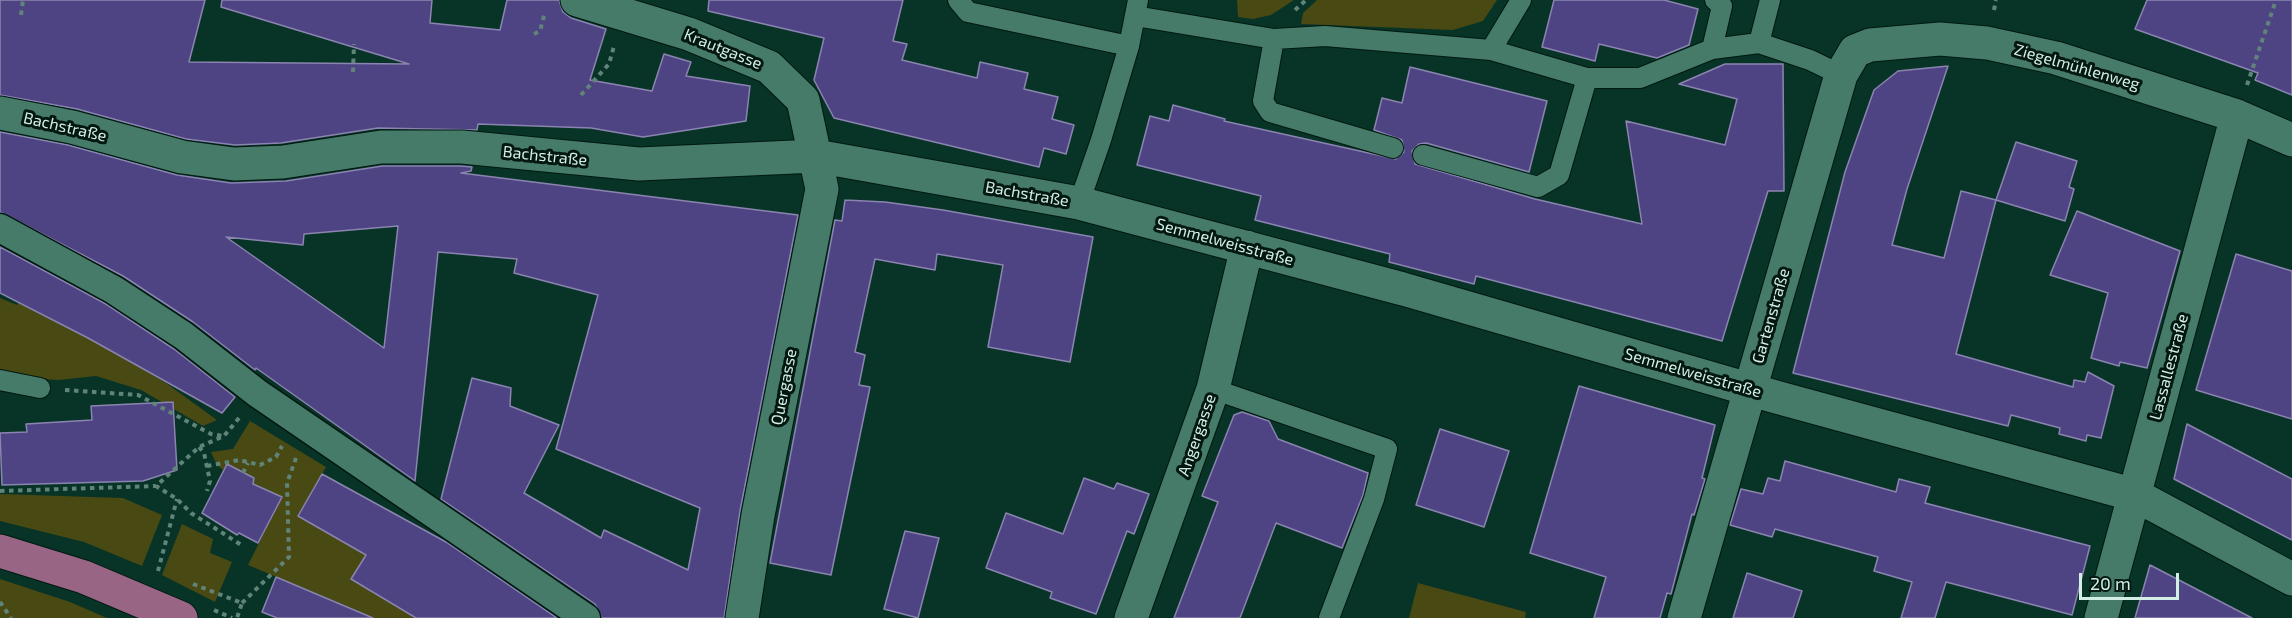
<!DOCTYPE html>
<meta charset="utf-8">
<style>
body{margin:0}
#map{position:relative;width:2292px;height:618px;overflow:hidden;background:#083327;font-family:"Exo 2",sans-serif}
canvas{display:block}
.scale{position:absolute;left:2079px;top:573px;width:100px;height:27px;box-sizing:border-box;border:3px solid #d3eee4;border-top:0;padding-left:8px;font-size:18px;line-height:21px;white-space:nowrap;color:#d3eee4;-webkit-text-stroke:4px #031811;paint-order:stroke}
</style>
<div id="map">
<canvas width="2292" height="618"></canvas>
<div class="scale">20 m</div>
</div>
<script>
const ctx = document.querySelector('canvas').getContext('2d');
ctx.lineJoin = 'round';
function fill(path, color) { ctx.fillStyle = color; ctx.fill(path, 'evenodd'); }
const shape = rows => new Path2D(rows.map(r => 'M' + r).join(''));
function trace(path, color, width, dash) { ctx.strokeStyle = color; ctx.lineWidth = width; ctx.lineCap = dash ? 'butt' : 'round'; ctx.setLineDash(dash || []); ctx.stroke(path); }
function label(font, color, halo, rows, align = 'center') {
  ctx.font = font + ' "Exo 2",sans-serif'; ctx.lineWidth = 6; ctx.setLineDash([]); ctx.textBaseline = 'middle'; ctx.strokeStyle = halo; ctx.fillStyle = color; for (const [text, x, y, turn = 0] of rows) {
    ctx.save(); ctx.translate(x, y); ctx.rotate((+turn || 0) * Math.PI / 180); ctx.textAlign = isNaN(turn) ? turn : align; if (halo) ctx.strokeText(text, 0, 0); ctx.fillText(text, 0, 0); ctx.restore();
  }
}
fill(shape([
 [1237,0,1294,0,1271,15,1253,19,1238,17],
 [1317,0,1497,0,1483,21,1453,30,1301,24,1303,13],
 [0,298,17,305,21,298,166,383,217,420,203,426,141,390,96,376,59,380,24,378,0,370],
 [250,421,326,467,299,516,366,555,351,579,433,618,324,618,331,600,248,565,282,497,253,484,254,478,227,464,223,470,217,465,211,452,233,449],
 [0,494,123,498,162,515,142,566,84,542,0,521],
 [182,524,213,539,210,553,232,562,215,602,162,575],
 [0,579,70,602,107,618,0,618],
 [1418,583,1526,612,1525,618,1409,618]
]), '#484913');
const building = shape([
 [0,0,205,0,189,62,409,64,221,7,222,0,432,0,430,23,500,30,507,0,559,0,563,12,571,18,606,29,590,80,652,91,664,54,691,62,686,76,750,86,746,121,643,137,591,128,478,124,477,130,378,128,281,143,235,145,186,139,77,109,0,95,0,0],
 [709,0,903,0,893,41,907,44,902,60,977,78,980,62,1028,73,1024,89,1058,97,1052,119,1074,125,1066,154,1044,148,1039,167,834,118,814,80,824,38,708,11,709,0],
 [1554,0,1664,0,1698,9,1689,45,1657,58,1599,44,1595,61,1542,47,1554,0],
 [2147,0,2292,0,2292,95,2255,80,2258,73,2135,29,2147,0],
 [1725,64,1783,64,1784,191,1768,191,1722,341,1476,276,1474,284,1389,262,1390,254,1255,220,1261,196,1137,165,1150,116,1169,121,1173,105,1225,119,1224,121,1396,159,1404,152,1402,140,1374,130,1382,98,1402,103,1410,67,1547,101,1529,172,1426,143,1419,144,1412,151,1415,164,1535,199,1642,224,1626,121,1725,145,1737,99,1679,84,1725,64],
 [1948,66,1907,189,1892,245,1944,258,1961,191,1996,200,1956,354,2073,387,2074,380,2085,382,2088,372,2114,386,2101,438,2087,435,2086,441,2059,434,2060,428,2011,415,2008,426,1793,373,1845,172,1874,90,1898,71,1948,66],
 [0,132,68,145,177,175,231,183,286,181,382,166,461,166,472,167,471,171,461,173,798,215,740,511,724,618,602,618,595,604,441,499,472,378,511,388,510,406,559,425,524,493,601,538,604,530,688,570,700,508,556,449,598,295,514,273,517,259,438,252,415,481,256,368,255,370,193,322,123,276,0,212,0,132],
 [398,226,384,348,226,237,303,245,304,234,398,226],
 [2016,142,2077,161,2069,187,2074,189,2065,221,1996,200,2016,142],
 [845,200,885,202,943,210,1093,237,1070,362,988,347,1003,265,937,254,935,270,875,259,855,352,865,355,859,385,870,387,831,575,770,563,835,220,842,221,845,200],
 [2077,211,2180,251,2147,368,2120,362,2119,366,2091,358,2108,293,2050,275,2077,211],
 [0,247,106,304,174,349,235,397,222,413,88,338,0,293,0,247],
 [2236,254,2292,271,2292,419,2196,390,2236,254],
 [1579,386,1715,425,1702,478,1705,479,1694,515,1692,514,1671,594,1667,593,1660,618,1594,618,1606,577,1530,553,1579,386],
 [173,402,177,470,143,481,2,485,0,433,27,432,26,424,92,420,91,406,173,402],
 [1242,412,1269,421,1278,439,1368,473,1363,495,1342,548,1276,523,1240,618,1174,618,1218,502,1202,496,1234,415,1242,412],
 [2187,424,2292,479,2292,540,2174,479,2187,424],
 [1440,429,1509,451,1484,527,1416,505,1440,429],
 [1785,461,1896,492,1899,479,1930,487,1925,503,2090,546,2072,615,1946,582,1935,618,1901,618,1912,582,1874,571,1878,557,1775,529,1772,537,1730,525,1741,489,1763,494,1768,478,1780,481,1785,461],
 [227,464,254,478,253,484,282,497,258,543,239,533,237,535,202,513,227,464],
 [322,474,446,542,557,618,416,618,351,579,366,555,298,516,322,474],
 [1084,478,1114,489,1117,483,1149,494,1134,534,1127,531,1096,614,1050,598,1052,592,986,568,1006,513,1063,534,1084,478],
 [905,531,939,538,918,618,884,609,905,531],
 [2150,565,2252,618,2135,618,2150,565],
 [1747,573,1802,591,1793,618,1733,618,1747,573],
 [276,577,373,618,277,618,262,612,276,577]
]);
fill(building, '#4f4483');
trace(building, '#8a85b0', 1.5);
const service = shape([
 [958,0,968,12,1129,46],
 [1135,16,1274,39,1325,36,1491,50,1587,78,1640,78,1712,49,1722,6,1715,0],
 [1274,39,1263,101,1270,112,1393,148],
 [1759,43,1810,60,1841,75],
 [1712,49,1759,43,1770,0],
 [1491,50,1521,0],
 [1423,155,1538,187,1559,175,1587,78],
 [1079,203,1101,140,1129,46,1138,0],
 [0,380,40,388],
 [1213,389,1387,449,1374,499,1329,618]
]);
const pedestrian = shape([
 [0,228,114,290,184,336,257,393,586,618]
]);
const minor = shape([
 [577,0,689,34,769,67,803,100,822,189,758,515,742,618],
 [0,113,72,127,182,157,234,164,283,162,381,147,462,147,639,164,816,156,1079,203,1403,289,1776,397,2135,495,2292,579],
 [1131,618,1213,389,1247,247],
 [1684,618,1841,75,1855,51,1870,45,1940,39,1987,43,2056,58,2237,116,2292,140],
 [2101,618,2237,116]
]);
const primary = shape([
 [0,551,84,577,181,618]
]);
trace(service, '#001911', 22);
trace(pedestrian, '#001911', 31);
trace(minor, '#001911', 35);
trace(primary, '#001911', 35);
trace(shape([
 [1295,10,1306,0],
 [1994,10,1996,0],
 [21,15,23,0],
 [534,34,540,31,545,12],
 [353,72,354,44],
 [2247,85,2276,0],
 [581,95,609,64,614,46],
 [65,390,138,395,211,434,224,436],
 [239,418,224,436,199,447,156,486,177,499,191,513,243,546],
 [199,447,204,453,210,481,207,491],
 [207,466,239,460,260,465,276,457,282,446],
 [243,473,248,463],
 [0,491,156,486],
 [158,571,177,499],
 [193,584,242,603,237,618],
 [0,602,11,618],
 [242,603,289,557,287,483,296,458],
 [214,610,232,618]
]), '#608479', 4, [4.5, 4.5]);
trace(service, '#467b69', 20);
trace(pedestrian, '#467b69', 28);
trace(minor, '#467b69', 33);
trace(primary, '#996585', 33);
label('16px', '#d3eee4', '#031811', [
 ["Krautgasse",723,49,22],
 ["Ziegelmühlenweg",2077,67,16],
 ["Bachstraße",65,127,13],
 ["Bachstraße",545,156,6],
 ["Bachstraße",1027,194,10],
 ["Semmelweisstraße",1225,242,15],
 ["Gartenstraße",1771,316,-74],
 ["Lassallestraße",2169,367,-75],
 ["Semmelweisstraße",1693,373,16],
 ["Quergasse",784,387,-79],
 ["Angergasse",1197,435,-71]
]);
</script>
